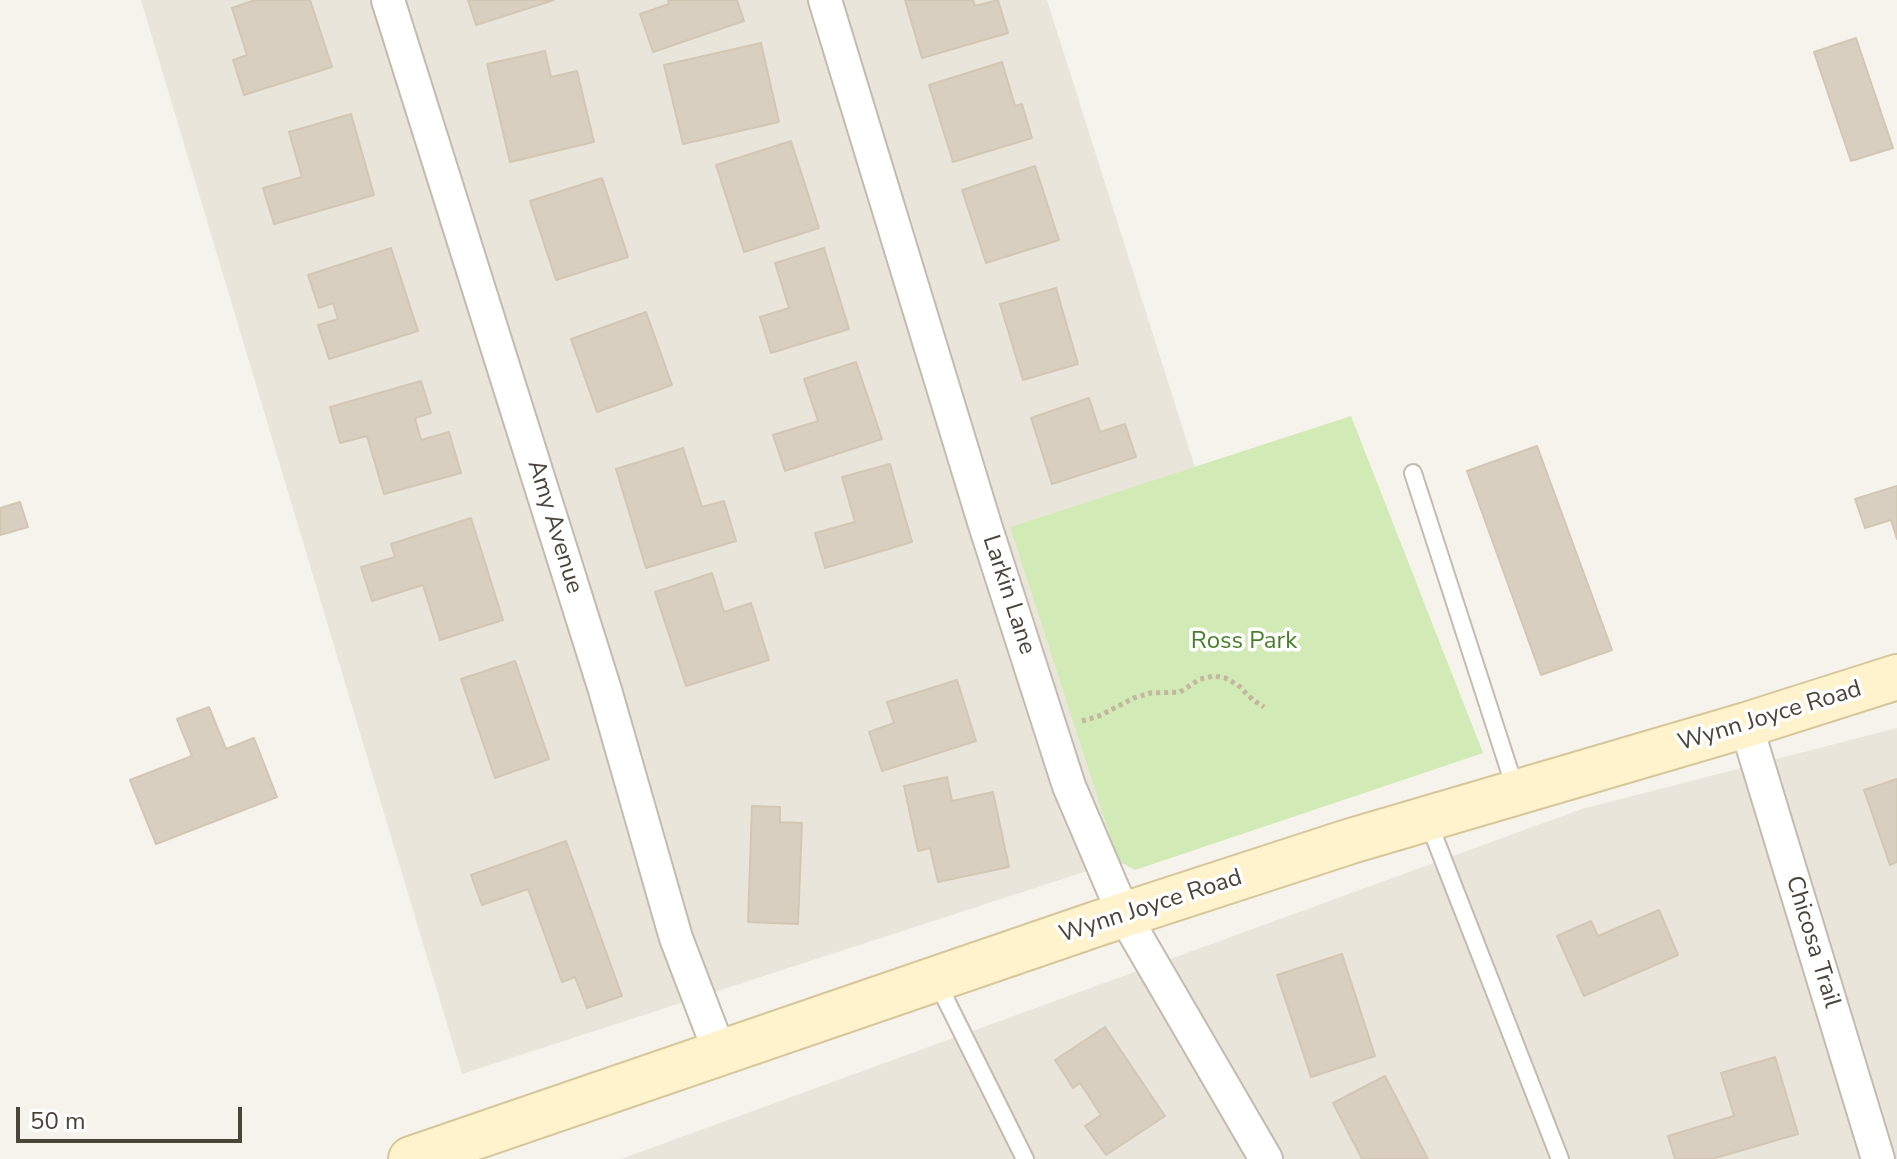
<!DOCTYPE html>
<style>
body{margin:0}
#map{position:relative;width:1897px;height:1159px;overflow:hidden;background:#f6f3ec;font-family:"Nunito Sans",sans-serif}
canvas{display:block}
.scale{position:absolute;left:16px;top:1107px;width:226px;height:36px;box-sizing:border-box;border:4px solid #4b4439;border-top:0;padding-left:10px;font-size:24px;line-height:28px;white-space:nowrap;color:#4b4439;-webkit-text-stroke:6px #fff;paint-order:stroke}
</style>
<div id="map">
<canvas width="1897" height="1159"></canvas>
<div class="scale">50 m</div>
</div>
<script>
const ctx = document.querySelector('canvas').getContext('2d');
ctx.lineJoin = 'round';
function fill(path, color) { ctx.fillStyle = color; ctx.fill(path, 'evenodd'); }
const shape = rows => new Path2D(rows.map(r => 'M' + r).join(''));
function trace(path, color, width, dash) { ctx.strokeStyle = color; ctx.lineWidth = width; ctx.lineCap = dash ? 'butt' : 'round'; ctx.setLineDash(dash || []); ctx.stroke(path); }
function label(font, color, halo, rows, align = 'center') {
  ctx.font = font + ' "Nunito Sans",sans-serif'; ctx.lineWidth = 7; ctx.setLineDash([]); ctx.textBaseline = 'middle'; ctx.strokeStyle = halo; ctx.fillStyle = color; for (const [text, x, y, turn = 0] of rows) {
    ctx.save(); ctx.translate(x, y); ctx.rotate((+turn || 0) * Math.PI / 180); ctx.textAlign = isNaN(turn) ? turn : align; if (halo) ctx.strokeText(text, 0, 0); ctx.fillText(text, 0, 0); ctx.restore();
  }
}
fill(shape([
 [141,0,1047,0,1195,467,1010,527,1118,861,462,1074],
 [1897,728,1897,1159,621,1159,1582,809]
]), '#eae5da');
fill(shape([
 [1351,416,1483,753,1135,870,1118,861,1010,527]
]), '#d2eab5');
const building = shape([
 [255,0,310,0,332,67,244,95,233,60,247,55,232,8,255,0],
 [468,0,554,0,476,25,468,0],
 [668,0,737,0,744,21,653,52,640,14,669,4,668,0],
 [905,0,973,0,975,6,998,0,1008,33,922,58,905,0],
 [1856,38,1893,148,1851,161,1814,52,1856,38],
 [761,43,779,122,683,144,664,65,761,43],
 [545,51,551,77,577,71,594,142,510,162,487,64,545,51],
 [1002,62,1015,106,1022,104,1032,138,953,162,929,85,1002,62],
 [351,114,374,195,274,224,263,188,302,177,289,132,351,114],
 [791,141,819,228,744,252,716,165,791,141],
 [1035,166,1059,240,986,263,962,190,1035,166],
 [602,178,628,257,556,280,530,201,602,178],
 [391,248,418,331,329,359,318,325,338,319,333,303,319,308,308,275,391,248],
 [824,248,849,329,771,353,760,317,789,308,775,263,824,248],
 [1056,288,1078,364,1023,380,1000,304,1056,288],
 [646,312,672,385,597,412,571,339,646,312],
 [856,362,882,439,785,471,773,435,818,421,804,379,856,362],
 [421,381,431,413,415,418,421,440,449,432,461,473,384,494,367,436,340,443,330,407,421,381],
 [1089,398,1100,432,1125,424,1136,457,1052,484,1031,418,1089,398],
 [1537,446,1612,650,1541,675,1467,471,1537,446],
 [683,448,702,507,724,501,736,541,646,568,616,469,683,448],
 [890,464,912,542,825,568,815,533,855,522,842,477,890,464],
 [1897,486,1897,539,1891,520,1865,528,1855,499,1897,486],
 [20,502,28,527,0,535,0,508,20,502],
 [471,518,503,620,440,640,423,585,372,601,361,567,395,557,391,544,471,518],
 [712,573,724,612,751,603,769,660,686,686,655,592,712,573],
 [515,661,549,759,495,778,461,679,515,661],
 [957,680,976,741,882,771,869,732,894,723,887,702,957,680],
 [209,707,226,749,254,738,277,797,156,844,130,780,192,756,177,719,209,707],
 [947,777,952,801,993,792,1009,867,938,882,930,848,918,851,904,786,947,777],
 [1897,779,1897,862,1890,865,1864,790,1897,779],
 [752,806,780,807,780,822,802,823,798,924,748,922,752,806],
 [566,841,622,996,587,1008,575,977,562,982,528,889,482,905,471,875,566,841],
 [1659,910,1678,955,1584,996,1557,936,1591,921,1598,936,1659,910],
 [1342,954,1375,1056,1311,1077,1277,975,1342,954],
 [1105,1027,1165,1116,1106,1155,1085,1126,1101,1115,1080,1083,1073,1088,1055,1060,1105,1027],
 [1775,1057,1798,1134,1712,1159,1675,1159,1668,1136,1734,1116,1721,1073,1775,1057],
 [1385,1076,1428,1159,1362,1159,1333,1103,1385,1076]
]);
fill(building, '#d8cfc1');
trace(building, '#d3c7b4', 2);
const lane = shape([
 [1413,473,1516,791],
 [1428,821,1560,1159],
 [937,982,1025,1159]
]);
const street = shape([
 [388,0,605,690,676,938,720,1053],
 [825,0,985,525,1069,786,1124,915,1266,1159],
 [1746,725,1878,1159]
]);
const secondary = shape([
 [411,1159,1099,923,1351,841,1746,725,1897,677]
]);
trace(lane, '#c2bbae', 20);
trace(street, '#c2bbae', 36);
trace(secondary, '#d6c79b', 48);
trace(shape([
 [1082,721,1099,716,1134,698,1150,693,1180,692,1200,679,1214,676,1225,678,1238,685,1253,700,1264,707]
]), '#c4b79f', 5, [4, 4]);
trace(lane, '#fff', 16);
trace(street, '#fff', 32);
trace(secondary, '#fff3cd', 44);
label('24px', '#4b4439', '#fff', [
 ["Amy Avenue",554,527,73],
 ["Larkin Lane",1008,595,72],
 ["Wynn Joyce Road",1770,717,-17],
 ["Wynn Joyce Road",1151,907,-18],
 ["Chicosa Trail",1812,942,73]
]);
label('24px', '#4a7f2a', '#fff', [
 ["Ross Park",1244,642]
]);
</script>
